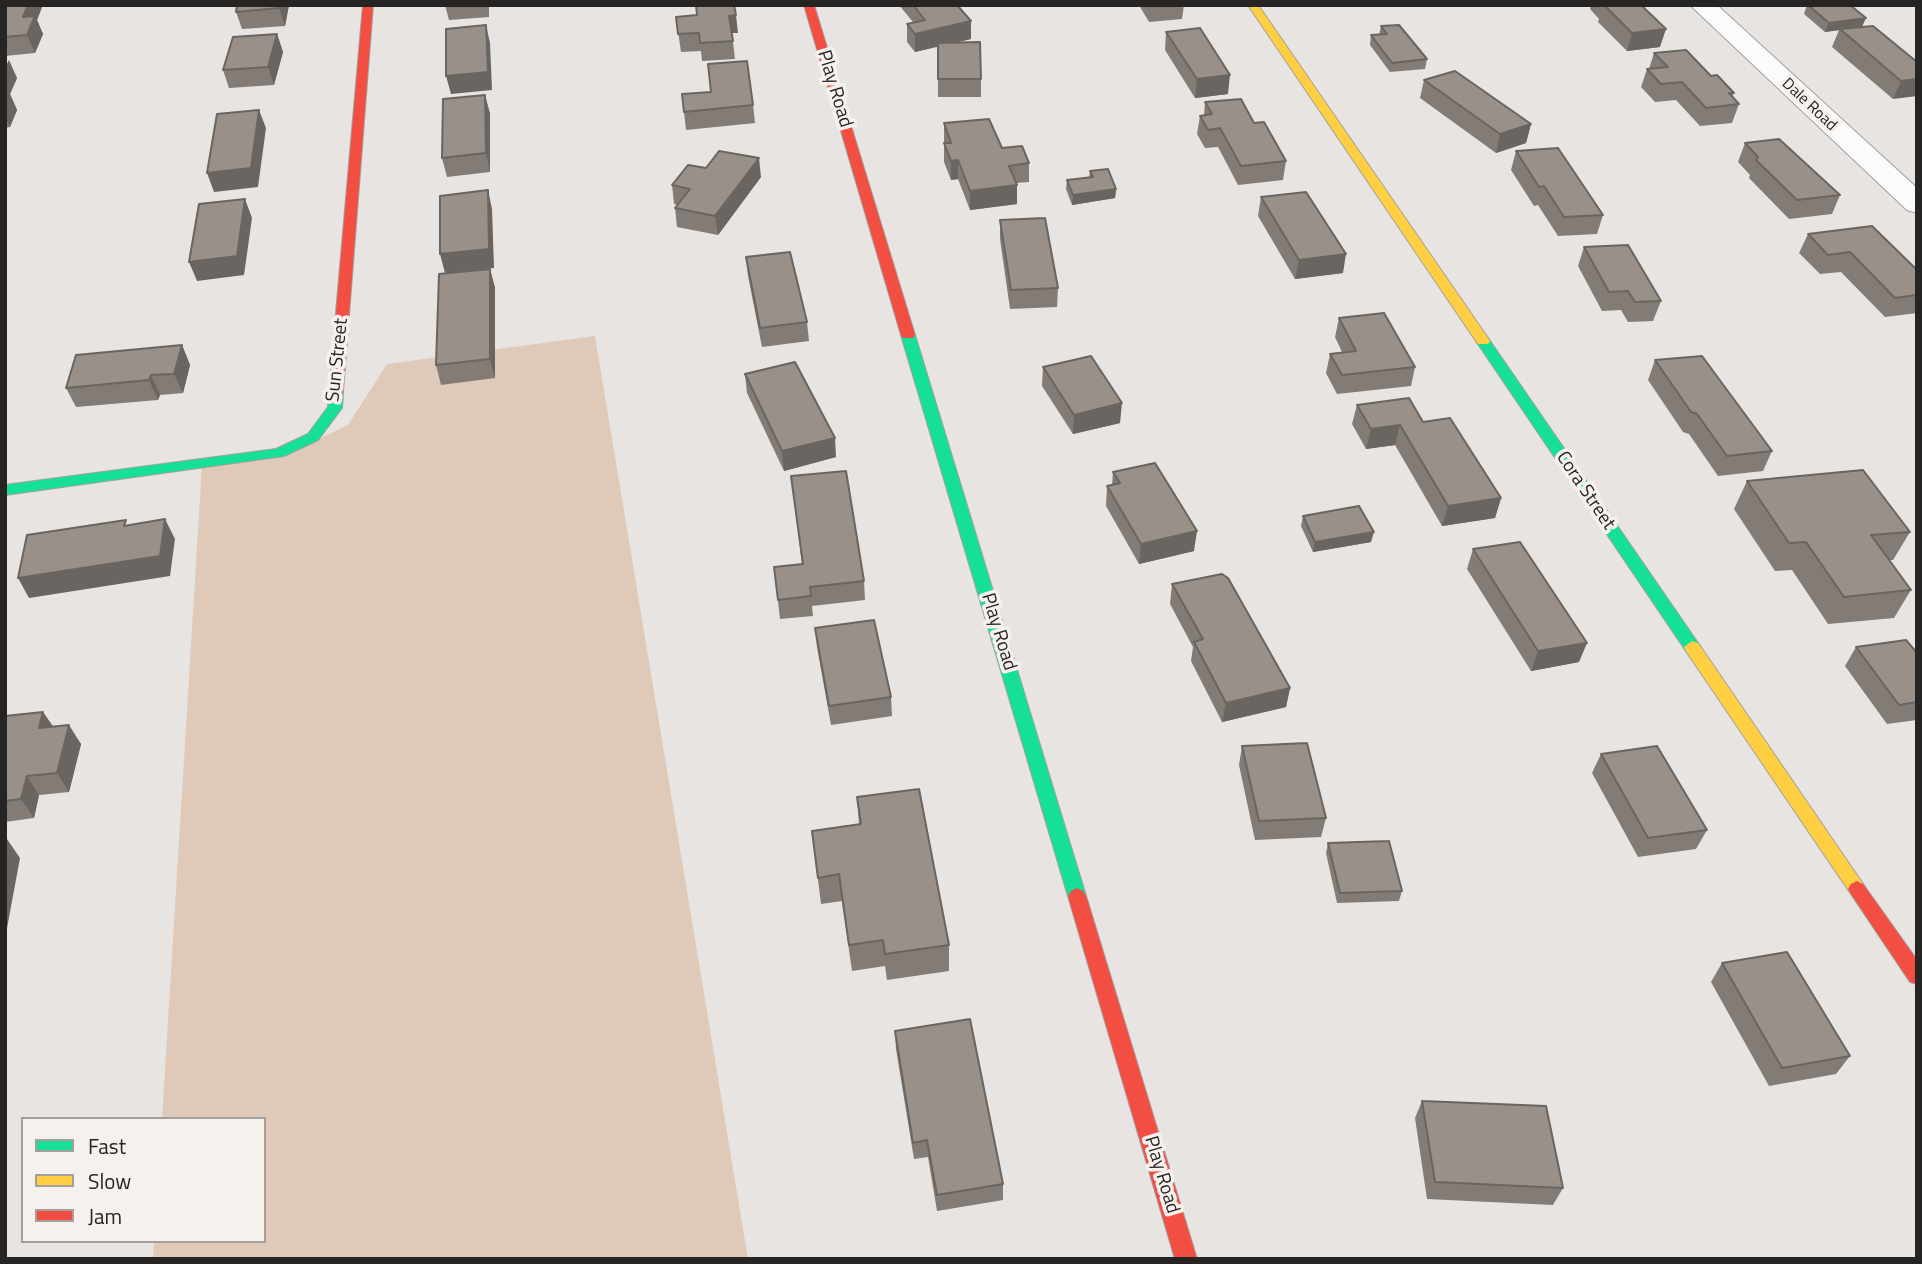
<!DOCTYPE html>
<style>
body{margin:0}
#map{position:relative;width:1922px;height:1264px;overflow:hidden;background:#e7e4e2;font-family:"Titillium Web",sans-serif}
canvas{display:block}
.frame{position:absolute;inset:0;border:7px solid #272523;pointer-events:none}
.legend{position:absolute;left:21px;top:1117px;width:245px;height:126px;box-sizing:border-box;background:#f7f1ed;border:2px solid #a49f9c;margin:0;padding:9px 12px;list-style:none;font-size:21px;color:#272523}
.legend li{display:flex;align-items:center;gap:14px;height:35px}
.legend b{width:35px;border:2px solid #a49f9c}
</style>
<div id="map">
<canvas width="1922" height="1264"></canvas>
<div class="frame"></div>
<ul class="legend">
<li><b style="height:9px;background:#16e098"></b>Fast</li>
<li><b style="height:9px;background:#ffcf43"></b>Slow</li>
<li><b style="height:9px;background:#f24e42"></b>Jam</li>
</ul>
</div>
<script>
const ctx = document.querySelector('canvas').getContext('2d');
ctx.lineJoin = 'round';
function fill(path, color) { ctx.fillStyle = color; ctx.fill(path, 'evenodd'); }
const shape = rows => new Path2D(rows.map(r => 'M' + r).join(''));
function trace(path, color, width, dash) { ctx.strokeStyle = color; ctx.lineWidth = width; ctx.lineCap = dash ? 'butt' : 'round'; ctx.setLineDash(dash || []); ctx.stroke(path); }
function label(font, color, halo, rows, align = 'center') {
  ctx.font = font + ' "Titillium Web",sans-serif'; ctx.lineWidth = 7; ctx.setLineDash([]); ctx.textBaseline = 'middle'; ctx.strokeStyle = halo; ctx.fillStyle = color; for (const [text, x, y, turn = 0] of rows) {
    ctx.save(); ctx.translate(x, y); ctx.rotate((+turn || 0) * Math.PI / 180); ctx.textAlign = isNaN(turn) ? turn : align; if (halo) ctx.strokeText(text, 0, 0); ctx.fillText(text, 0, 0); ctx.restore();
  }
}
fill(shape([
 [595,336,748,1259,153,1259,154,1241,264,1241,264,1119,162,1119,202,465,293,451,348,425,387,364]
]), '#dfcab9');
const street = shape([
 [1690,5,1717,5,1917,188,1917,213,1907,210,1690,5]
]);
const fast = shape([
 [908,331,915,335,1086,896,1083,901,1077,904,1071,901,1068,896,901,335,908,331],
 [1483,337,1488,338,1698,643,1700,647,1698,651,1686,651,1476,341,1483,337],
 [336,388,343,392,342,408,318,440,284,456,5,495,5,485,276,449,308,434,328,407,329,392,336,388]
]);
const slow = shape([
 [1248,5,1258,5,1490,341,1488,344,1478,344,1248,5],
 [1692,641,1698,643,1863,884,1866,889,1863,894,1857,897,1851,894,1686,651,1684,647,1692,641]
]);
const jam = shape([
 [363,5,373,5,343,392,336,396,329,392,363,5],
 [804,5,814,5,915,335,913,338,903,338,901,335,804,5],
 [1857,881,1863,884,1917,960,1917,984,1910,982,1851,894,1848,889,1851,884,1857,881],
 [1077,888,1083,891,1086,896,1197,1259,1175,1259,1068,896,1071,891,1077,888]
]);
trace(street, '#a3a09f', 2);
trace(fast, '#a3a09f', 2);
trace(slow, '#a3a09f', 2);
trace(jam, '#a3a09f', 2);
fill(street, '#fbfbfb');
fill(fast, '#16e098');
fill(slow, '#ffcf43');
fill(jam, '#f24e42');
fill(shape([
 [5,5,42,5,42,7,37,20,43,34,35,53,5,56],
 [237,5,289,5,285,26,242,29,236,12],
 [445,5,489,5,489,17,449,20],
 [899,5,957,5,971,21,971,39,954,43,981,79,981,97,938,97,938,46,915,52,907,42,907,24,913,22],
 [1139,5,1184,5,1182,19,1149,22],
 [1591,5,1641,5,1660,47,1627,51,1598,22,1599,19,1590,9],
 [1807,5,1863,27,1917,62,1893,99,1832,47,1839,30,1825,32,1804,14],
 [676,17,738,33,732,33,735,59,702,61,701,51,681,52],
 [1381,26,1427,59,1425,69,1390,72,1370,45,1371,35,1379,35],
 [1166,32,1228,94,1195,98,1165,50],
 [277,34,283,52,274,85,229,88,223,70],
 [1654,53,1711,76,1734,93,1732,97,1739,104,1732,123,1700,126,1676,100,1655,102,1641,87,1647,69,1649,69],
 [5,60,17,78,10,94,17,110,10,127,5,128],
 [1424,80,1531,124,1526,143,1496,153,1420,98],
 [682,94,753,105,755,123,686,130],
 [485,95,490,114,490,172,447,177,442,158],
 [1205,102,1254,123,1286,161,1283,180,1238,185,1218,147,1205,148,1197,134,1200,116,1204,115],
 [944,123,1002,148,1029,163,1029,182,1016,183,1017,204,970,210,958,179,951,180,944,162],
 [1745,143,1840,195,1832,214,1789,219,1749,178,1750,175,1738,162],
 [1516,151,1603,215,1597,234,1558,236,1538,205,1534,206,1511,170],
 [1090,171,1116,189,1115,198,1072,205,1066,189,1067,180,1089,178],
 [761,177,718,235,677,227,675,208,678,205,674,204,672,185],
 [1261,197,1343,273,1295,279,1258,216],
 [1000,220,1058,288,1057,307,1010,309,1000,239],
 [1808,234,1917,270,1917,313,1885,317,1841,272,1820,274,1799,253],
 [1584,247,1661,301,1653,321,1628,322,1621,310,1602,311,1578,266],
 [746,257,807,322,809,341,762,347,748,276],
 [490,269,495,288,495,378,441,385,436,365],
 [1339,318,1415,367,1411,386,1337,394,1326,373,1330,354,1342,352,1335,337],
 [182,345,190,365,183,393,160,395,158,400,76,407,66,388],
 [1655,360,1772,451,1763,471,1718,476,1689,434,1683,432,1648,380],
 [1043,367,1120,423,1073,434,1042,386],
 [745,374,836,457,784,471,747,393],
 [1357,405,1423,422,1501,498,1495,518,1442,526,1395,445,1366,449,1352,424],
 [1113,472,1194,551,1139,564,1106,506,1107,486,1112,485],
 [791,476,864,581,865,600,812,606,813,616,780,619,774,567,802,564],
 [1747,481,1910,532,1893,560,1889,560,1911,590,1894,618,1828,624,1792,570,1775,571,1734,509],
 [1303,516,1371,542,1313,552,1301,526],
 [1473,549,1579,662,1531,671,1467,569],
 [1172,584,1290,688,1286,707,1222,722,1191,661,1193,647,1170,604],
 [815,628,891,697,892,716,831,725,817,647],
 [1856,647,1917,653,1917,720,1887,724,1845,666],
 [43,712,53,726,81,744,69,792,39,795,34,818,5,822,5,716],
 [1242,746,1326,818,1321,837,1255,840,1239,765],
 [1601,754,1707,830,1696,849,1638,857,1592,773],
 [857,797,949,945,949,971,887,980,885,966,852,971,842,901,821,904,812,831,859,824],
 [1328,843,1402,891,1399,901,1337,903,1326,853],
 [1722,963,1850,1056,1836,1074,1769,1086,1711,982],
 [895,1031,1003,1184,1003,1200,937,1211,928,1157,914,1159,896,1049],
 [1422,1101,1563,1188,1553,1205,1427,1199,1415,1118]
]), '#837c76');
fill(shape([
 [28,5,42,5,42,7,37,20,43,34,35,53,27,35,23,17],
 [280,5,289,5,285,26,279,8],
 [736,15,738,33,731,33,729,16],
 [1866,18,1862,27,1825,32,1829,23],
 [971,21,971,39,915,52,915,34],
 [486,25,490,43,492,90,451,94,446,76],
 [1666,29,1660,47,1627,51,1632,33],
 [277,34,283,52,274,85,268,67],
 [9,60,17,78,10,94,17,110,10,127,5,116,5,68],
 [1230,75,1228,94,1195,98,1197,79],
 [1917,79,1917,96,1893,99,1901,81],
 [485,95,490,114,490,172,486,153],
 [259,110,266,128,258,187,214,192,207,173],
 [1531,124,1526,143,1496,153,1500,134],
 [759,158,761,177,718,235,715,216],
 [958,160,958,179,951,180,951,161],
 [1017,185,1017,204,970,210,970,191],
 [1116,189,1115,198,1072,205,1073,195],
 [488,190,492,209,494,268,445,273,440,254],
 [245,199,252,218,244,275,197,281,189,262],
 [1346,254,1343,273,1295,279,1299,260],
 [490,269,495,288,495,378,490,359],
 [182,345,190,365,183,393,174,374],
 [151,375,160,395,158,400,149,380],
 [1122,403,1120,423,1073,434,1074,415],
 [1400,425,1395,445,1366,449,1371,429],
 [835,438,836,457,784,471,782,451],
 [1501,498,1495,518,1442,526,1448,506],
 [165,519,175,539,170,576,29,598,18,578],
 [1197,531,1194,551,1139,564,1141,544],
 [1374,532,1371,542,1313,552,1315,542],
 [1587,643,1579,662,1531,671,1538,651],
 [1290,688,1286,707,1222,722,1226,703],
 [43,712,55,731,39,728],
 [69,725,81,744,69,792,57,773],
 [27,776,39,795,34,818,21,799],
 [7,839,20,858,5,939,5,847]
]), '#6a6560');
const building = shape([
 [5,5,28,5,23,17,35,16,27,35,5,37,5,5],
 [237,5,280,5,279,8,236,12,237,5],
 [696,5,734,5,736,15,729,16,733,41,700,43,699,33,678,34,676,17,697,15,696,5],
 [913,5,957,5,971,21,915,34,907,24,925,20,913,5],
 [1604,5,1641,5,1666,29,1632,33,1604,5],
 [1808,5,1850,5,1866,18,1829,23,1808,5],
 [486,25,488,72,446,76,446,29,486,25],
 [1399,25,1427,59,1392,63,1371,35,1387,34,1381,26,1399,25],
 [1873,26,1917,62,1917,79,1901,81,1840,29,1873,26],
 [1200,28,1230,75,1197,79,1166,32,1200,28],
 [277,34,268,67,223,70,233,37,277,34],
 [980,42,981,79,938,79,938,43,980,42],
 [1686,50,1711,76,1717,75,1734,93,1729,93,1739,104,1706,108,1682,82,1661,84,1647,69,1668,67,1654,53,1686,50],
 [747,61,753,105,684,112,682,94,711,92,708,64,747,61],
 [1455,71,1531,124,1500,134,1424,80,1455,71],
 [485,95,486,153,442,158,443,99,485,95],
 [1241,99,1254,123,1264,122,1286,161,1241,166,1220,128,1208,130,1200,116,1212,114,1205,102,1241,99],
 [259,110,251,168,207,173,217,114,259,110],
 [989,119,1002,148,1022,146,1029,163,1009,166,1017,185,970,191,958,160,951,161,944,143,951,143,944,123,989,119],
 [1779,139,1840,195,1797,200,1756,160,1758,157,1745,143,1779,139],
 [1558,148,1603,215,1564,217,1544,186,1539,187,1516,151,1558,148],
 [719,151,759,158,715,216,675,208,690,189,672,185,688,165,706,168,719,151],
 [1108,169,1116,189,1073,195,1067,180,1093,177,1090,171,1108,169],
 [488,190,489,249,440,254,440,196,488,190],
 [1306,192,1346,254,1299,260,1261,197,1306,192],
 [245,199,237,256,189,262,199,204,245,199],
 [1045,218,1058,288,1011,290,1000,220,1045,218],
 [1872,226,1917,270,1917,295,1895,298,1850,252,1828,255,1808,234,1872,226],
 [1628,245,1661,301,1635,302,1628,291,1609,292,1584,247,1628,245],
 [790,252,807,322,760,328,746,257,790,252],
 [490,269,490,359,436,365,439,274,490,269],
 [1384,313,1415,367,1342,375,1330,354,1356,351,1339,318,1384,313],
 [182,345,174,374,151,375,149,380,66,388,76,355,182,345],
 [1091,356,1122,403,1074,415,1043,367,1091,356],
 [1702,356,1772,451,1727,456,1697,414,1691,412,1655,360,1702,356],
 [795,362,835,438,782,451,745,374,795,362],
 [1409,398,1423,422,1450,418,1501,498,1448,506,1400,425,1371,429,1357,405,1409,398],
 [1155,463,1197,531,1141,544,1107,486,1120,483,1113,472,1155,463],
 [1863,470,1910,532,1871,535,1911,590,1844,597,1806,542,1789,543,1747,481,1863,470],
 [846,471,864,581,810,587,811,596,778,600,774,567,803,564,791,476,846,471],
 [1359,506,1374,532,1315,542,1303,516,1359,506],
 [165,519,160,556,18,578,27,535,126,520,124,526,165,519],
 [1520,542,1587,643,1538,651,1473,549,1520,542],
 [1222,574,1228,578,1290,688,1226,703,1194,642,1203,639,1172,584,1222,574],
 [874,620,891,697,829,706,815,628,874,620],
 [1906,640,1917,653,1917,702,1899,705,1856,647,1906,640],
 [43,712,39,728,69,725,57,773,27,776,21,799,5,801,5,716,43,712],
 [1307,743,1326,818,1259,821,1242,746,1307,743],
 [1657,746,1707,830,1648,838,1601,754,1657,746],
 [919,789,949,945,885,954,883,940,849,945,839,874,818,878,812,831,861,824,857,797,919,789],
 [1389,841,1402,891,1340,893,1328,843,1389,841],
 [1787,952,1850,1056,1782,1068,1722,963,1787,952],
 [970,1019,1003,1184,937,1195,927,1140,913,1143,895,1031,970,1019],
 [1422,1101,1546,1106,1563,1188,1435,1182,1422,1101]
]);
fill(building, '#989089');
trace(building, '#6a6560', 2);
label('16px', '#272523', '#f7f1ed', [
 ["Dale Road",1809,105,43]
]);
label('19px', '#272523', '#f7f1ed', [
 ["Play Road",834,89,73],
 ["Sun Street",338,360,-84],
 ["Cora Street",1585,491,56],
 ["Play Road",998,632,73],
 ["Play Road",1161,1175,73]
]);
</script>
